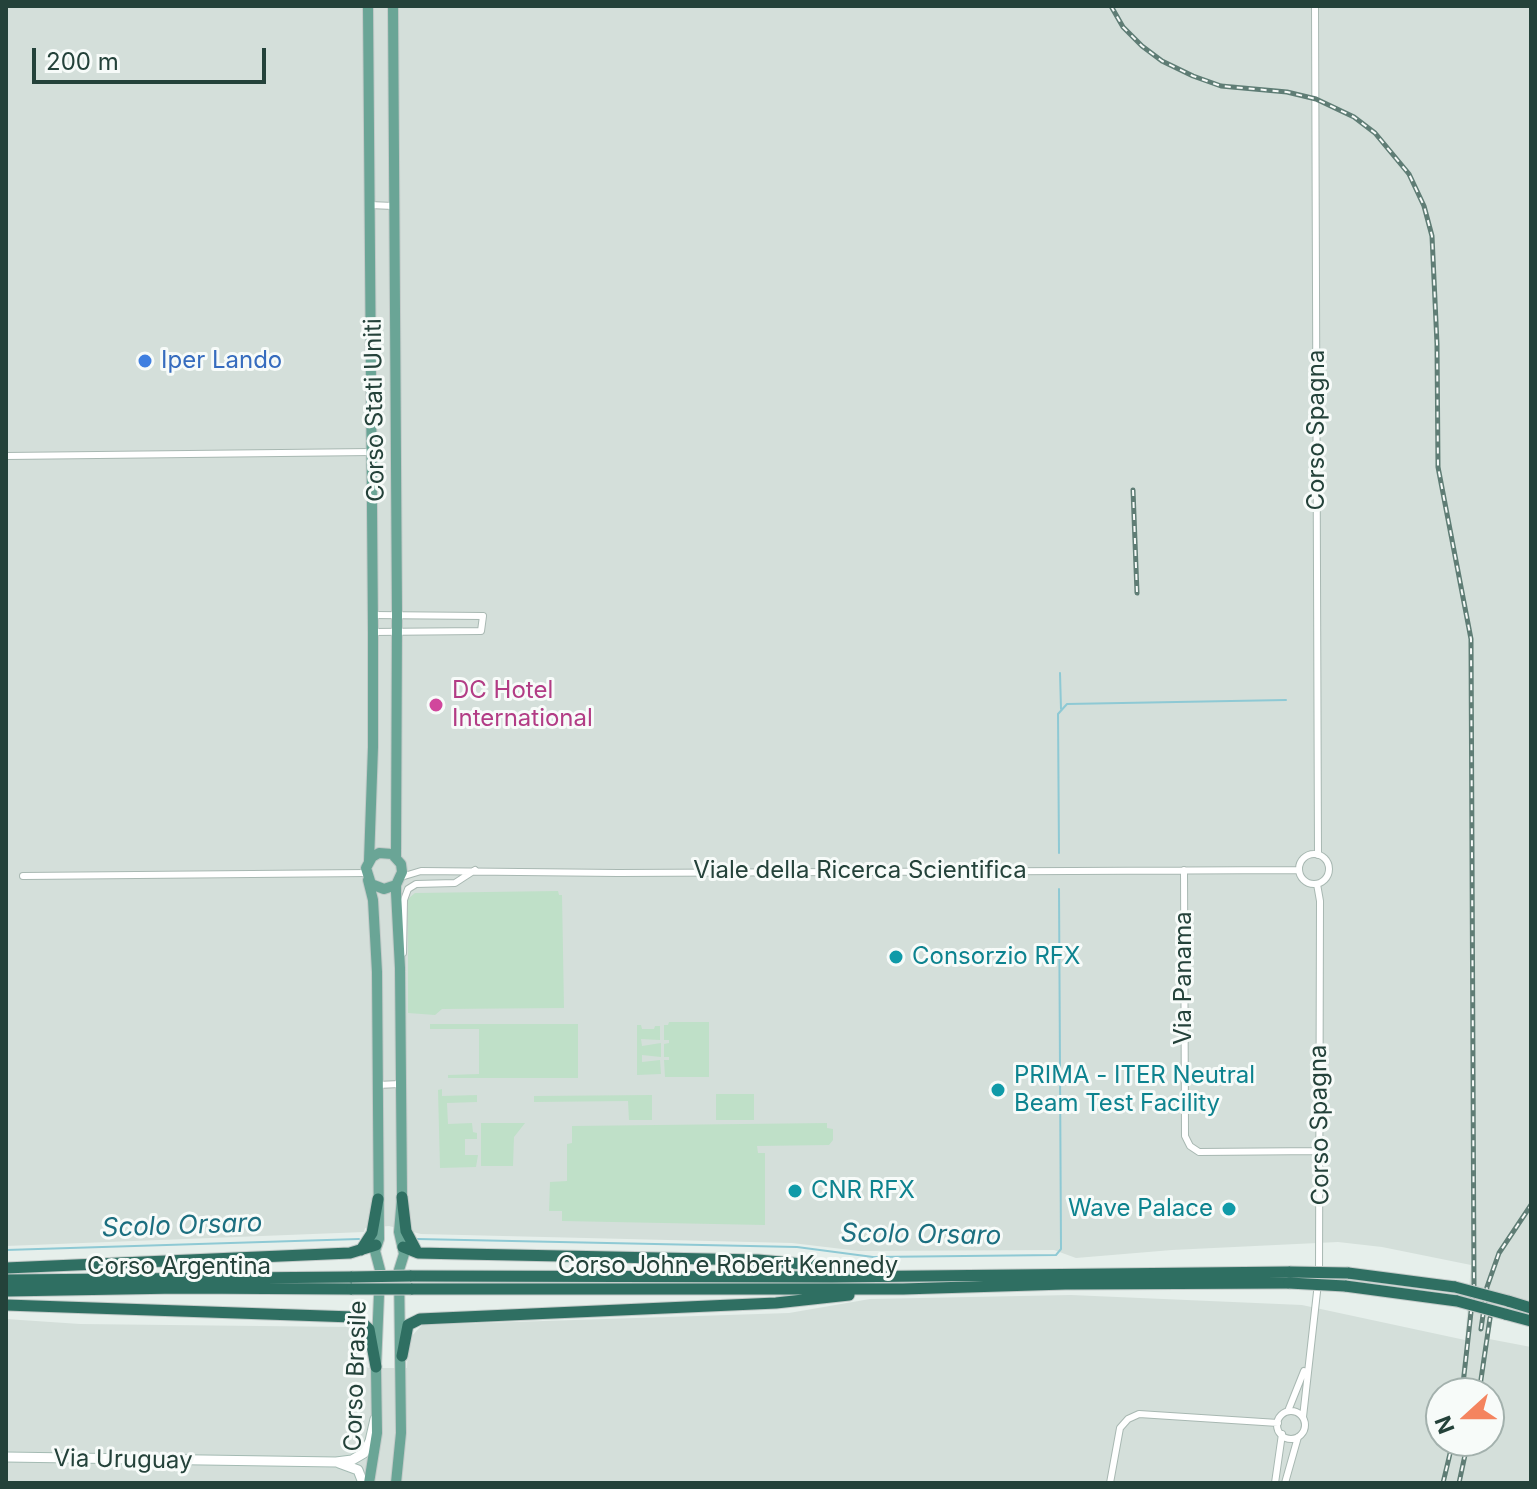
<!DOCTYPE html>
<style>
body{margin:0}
#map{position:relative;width:1537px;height:1489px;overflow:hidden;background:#e6efeb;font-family:Inter,sans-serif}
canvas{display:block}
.frame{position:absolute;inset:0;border:8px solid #24423a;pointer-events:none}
.north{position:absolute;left:1425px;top:1377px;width:80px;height:80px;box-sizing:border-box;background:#f7fbf9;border:2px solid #a3b1ad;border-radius:50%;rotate:249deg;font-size:22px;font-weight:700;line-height:32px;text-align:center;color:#24423a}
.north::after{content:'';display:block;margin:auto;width:28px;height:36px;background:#f4845f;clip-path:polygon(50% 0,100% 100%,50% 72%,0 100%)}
.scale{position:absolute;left:32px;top:48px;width:234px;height:36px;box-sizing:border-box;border:4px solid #24423a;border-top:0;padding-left:10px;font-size:24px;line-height:28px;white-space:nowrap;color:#24423a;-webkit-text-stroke:6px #f7fbf9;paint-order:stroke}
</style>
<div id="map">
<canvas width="1537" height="1489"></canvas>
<div class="frame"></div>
<div class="north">N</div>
<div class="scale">200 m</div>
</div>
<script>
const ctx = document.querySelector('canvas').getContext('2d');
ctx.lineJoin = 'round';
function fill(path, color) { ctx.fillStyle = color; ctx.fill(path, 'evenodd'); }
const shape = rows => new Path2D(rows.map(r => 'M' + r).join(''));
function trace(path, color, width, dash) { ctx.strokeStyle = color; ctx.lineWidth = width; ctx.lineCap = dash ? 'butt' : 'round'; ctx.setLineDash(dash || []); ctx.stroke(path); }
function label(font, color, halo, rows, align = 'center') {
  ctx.font = font + ' Inter,sans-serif'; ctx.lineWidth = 6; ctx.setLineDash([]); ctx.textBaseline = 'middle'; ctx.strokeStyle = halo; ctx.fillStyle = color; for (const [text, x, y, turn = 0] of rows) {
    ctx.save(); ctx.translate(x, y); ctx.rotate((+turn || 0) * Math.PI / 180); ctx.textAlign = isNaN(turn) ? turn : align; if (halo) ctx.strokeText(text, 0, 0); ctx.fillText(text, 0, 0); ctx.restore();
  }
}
fill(shape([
 [6,6,1531,6,1531,1306,1497,1297,1489,1339,1531,1347,1531,1483,6,1483,6,1319,80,1324,350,1327,350,1332,361,1337,361,1365,369,1368,407,1368,408,1340,422,1325,789,1313,870,1299,1071,1295,1302,1305,1465,1340,1471,1265,1382,1247,1338,1242,1172,1250,1076,1258,1054,1250,859,1251,792,1243,421,1234,389,1226,365,1228,364,1232,6,1246],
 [1441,1393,1489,1393,1489,1441,1441,1441]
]), '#d4dfda');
fill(shape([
 [558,891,559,895,562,895,564,1008,442,1009,435,1015,408,1013,408,899,415,893],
 [669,1022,709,1022,709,1077,665,1077,664,1060,669,1060,669,1057,664,1057,664,1044,669,1043,669,1040,664,1040,664,1025,668,1025],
 [430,1024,578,1024,578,1078,448,1078,448,1075,479,1074,479,1029,430,1029],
 [637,1025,641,1025,642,1029,654,1029,655,1026,660,1026,660,1040,641,1039,642,1046,661,1043,661,1057,642,1055,642,1062,660,1060,661,1074,637,1075],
 [442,1089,442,1096,477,1095,477,1102,447,1103,448,1124,472,1123,473,1132,477,1133,477,1139,465,1139,465,1155,478,1155,476,1167,440,1168,438,1090],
 [754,1094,754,1120,716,1120,716,1094],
 [652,1095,652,1120,629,1120,628,1101,534,1102,534,1096],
 [481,1123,525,1123,514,1137,513,1166,481,1166],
 [827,1123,827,1128,833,1129,833,1140,829,1145,757,1146,758,1153,765,1153,765,1225,562,1221,562,1211,549,1211,550,1182,567,1181,567,1144,572,1143,572,1126]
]), '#bfe0c8');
trace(shape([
 [1060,673,1061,709],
 [1059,853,1058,714,1067,704,1286,700],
 [417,1239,797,1247,873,1257,1056,1255,1061,1249,1059,889],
 [6,1250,359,1239]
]), '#8ec9d4', 2);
const street = shape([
 [1315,6,1318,855],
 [370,205,393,206],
 [6,456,372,452],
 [373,632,481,631,483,616,373,615],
 '1299 869a15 15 0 1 1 30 0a15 15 0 1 1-30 0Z',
 [1184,870,1185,1136,1190,1146,1199,1152,1321,1151],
 [23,876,366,873],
 [401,877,421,871,618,873,1299,870],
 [1317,884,1320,901,1319,1272],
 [403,953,404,900,408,889,416,884,455,883,475,870],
 [377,1085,400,1084],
 [1288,1411,1304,1371],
 '1277 1425a14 14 0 1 1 28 0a14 14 0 1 1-28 0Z',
 [1303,1417,1318,1283],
 [1110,1483,1120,1428,1128,1419,1139,1414,1278,1423],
 [1275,1483,1282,1434],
 [1285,1483,1298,1437]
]);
const secondary = shape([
 [6,1457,336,1462,352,1460,364,1453,370,1441,375,1419],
 [339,1463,358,1470,363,1483]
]);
const primary = shape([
 [368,6,373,632,373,747,369,861],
 [393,6,397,615,396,857],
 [368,880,373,900,377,972,379,1239,375,1251,380,1270,376,1367,377,1433,369,1483],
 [396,1483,401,1433,399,1270,404,1254,399,1232,402,1197,400,968,396,892,396,885,402,872,401,864,392,854,379,853,372,857,366,868,371,884,384,889,396,885]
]);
const highway = shape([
 [402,1197,406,1231,417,1252],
 [403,1247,418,1253,463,1254,758,1260,869,1270],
 [361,1250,372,1233,378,1199],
 [6,1268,350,1253,376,1245],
 [1348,1273,1455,1287],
 [410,1276,832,1277,1290,1272],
 [6,1280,352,1277],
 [1345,1286,1457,1301],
 [411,1289,903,1289,1065,1284,1289,1283],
 [6,1291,179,1288,352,1289],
 [1508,1301,1531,1308],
 [6,1305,353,1317,359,1320,369,1329,376,1367],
 [1505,1314,1531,1321],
 [402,1356,408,1325,420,1319,776,1303,849,1295]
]);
trace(street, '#a8b8b2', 8);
trace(secondary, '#a4bbb3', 11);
trace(primary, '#c2cac8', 12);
trace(highway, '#c2cac8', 13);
trace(street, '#fff', 6);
trace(secondary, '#fff', 9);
trace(primary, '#6aa596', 10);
trace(highway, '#2f6f62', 11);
const rail = shape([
 [1111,6,1123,27,1142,46,1162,61,1193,76,1221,86,1287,92,1316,99,1354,117,1375,133,1409,174,1424,206,1432,236,1437,344,1438,467,1471,639,1474,1285,1462,1393],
 [1133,490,1137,593],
 [1481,1329,1487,1287,1499,1253,1531,1205],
 [1479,1393,1490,1318],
 [1443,1483,1453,1441],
 [1459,1483,1468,1441]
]);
trace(rail, '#5f7d75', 5);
trace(rail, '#f7fbf9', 2, [6]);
const highwayBridge = shape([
 [1290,1272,1348,1273],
 [352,1277,410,1276],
 [1289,1283,1345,1286],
 [1455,1287,1508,1301],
 [352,1289,411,1289],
 [1457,1301,1505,1314]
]);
trace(highwayBridge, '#c2cac8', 13, []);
trace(highwayBridge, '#2f6f62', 11);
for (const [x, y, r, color] of [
 [145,361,8,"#3f7fe0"],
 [436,705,8,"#d1479c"],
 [896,957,8,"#0f9aa8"],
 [998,1090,8,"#0f9aa8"],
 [795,1191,8,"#0f9aa8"],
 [1229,1209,8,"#0f9aa8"]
]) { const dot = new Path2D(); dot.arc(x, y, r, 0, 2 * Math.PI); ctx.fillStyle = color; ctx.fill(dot); trace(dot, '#f7fbf9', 3); }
label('24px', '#366cbe', '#f7fbf9', [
 ["Iper Lando",161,361]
], 'left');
label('24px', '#24423a', '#f7fbf9', [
 ["Corso Stati Uniti",375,410,-91],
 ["Corso Spagna",1317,430,-90],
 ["Viale della Ricerca Scientifica",860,871],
 ["Via Panama",1184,978,-90],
 ["Corso Spagna",1320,1125,-91],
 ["Corso John e Robert Kennedy",728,1266],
 ["Corso Argentina",179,1267],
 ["Corso Brasile",356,1376,-88],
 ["Via Uruguay",123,1460,1]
]);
label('24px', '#b23c85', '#f7fbf9', [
 ["DC Hotel",452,691],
 ["International",452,719]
], 'left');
label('24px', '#0d838f', '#f7fbf9', [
 ["Consorzio RFX",912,957],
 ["PRIMA - ITER Neutral",1014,1076],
 ["Beam Test Facility",1014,1104],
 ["CNR RFX",811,1191],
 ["Wave Palace",1213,1209,"right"]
], 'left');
label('italic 26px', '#1c6f80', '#f7fbf9', [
 ["Scolo Orsaro",182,1226,-2],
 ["Scolo Orsaro",921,1235,1]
]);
</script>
